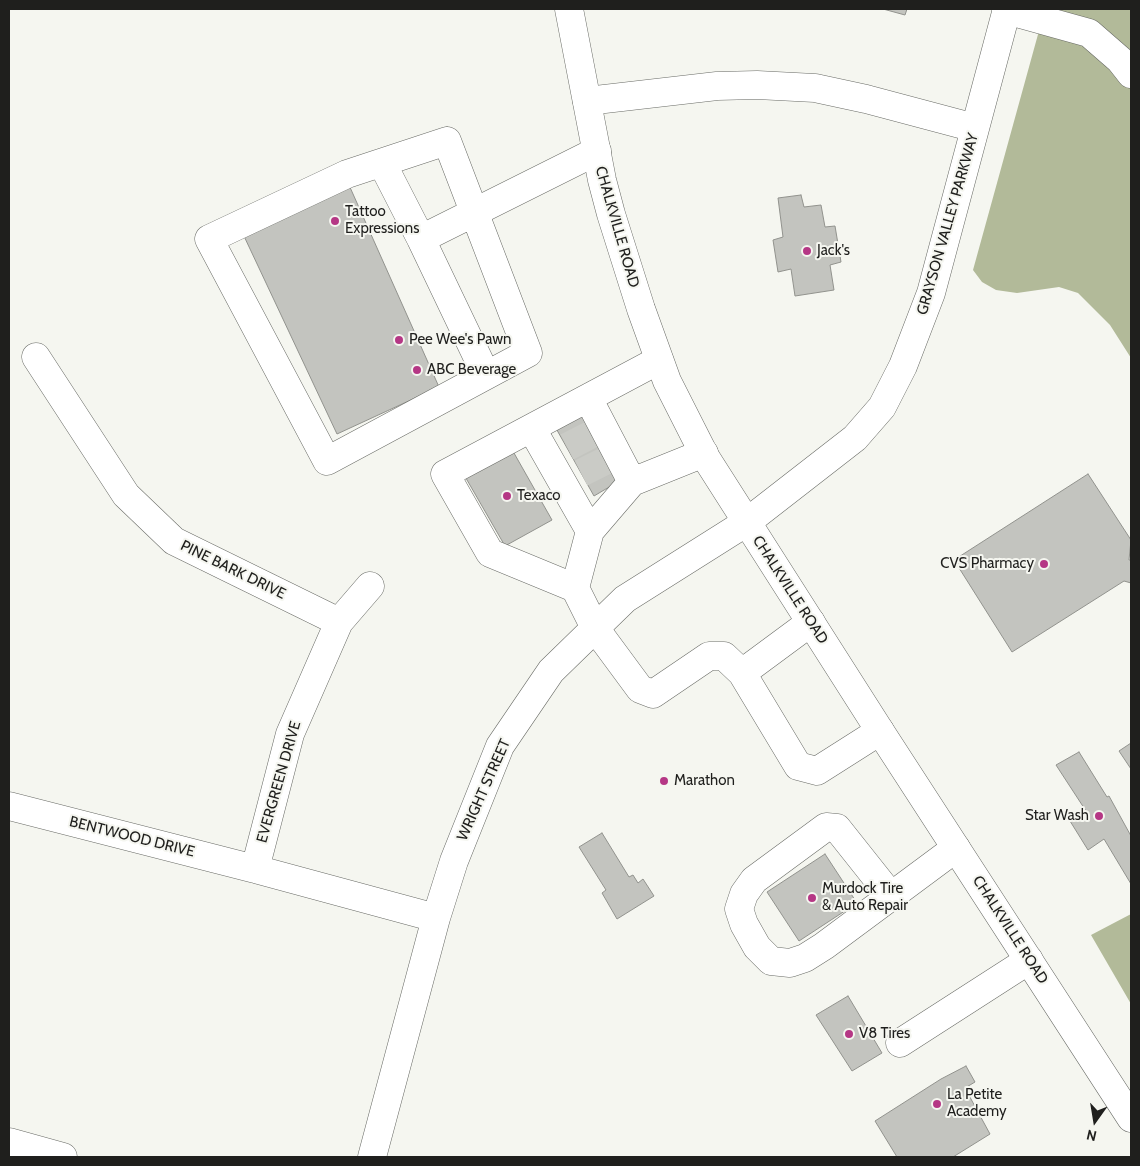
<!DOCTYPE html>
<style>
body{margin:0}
#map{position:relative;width:1140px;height:1166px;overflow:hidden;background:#f5f6f0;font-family:Cabin,sans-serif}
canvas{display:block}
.frame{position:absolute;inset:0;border:10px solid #1f1f1d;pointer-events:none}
.north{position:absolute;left:1070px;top:1096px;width:50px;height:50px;-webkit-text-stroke:4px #f5f6f0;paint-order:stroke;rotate:193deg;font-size:14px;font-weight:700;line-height:20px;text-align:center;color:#1f1f1d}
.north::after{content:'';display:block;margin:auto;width:18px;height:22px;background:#1f1f1d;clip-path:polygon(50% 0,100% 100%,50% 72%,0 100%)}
</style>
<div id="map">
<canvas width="1140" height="1166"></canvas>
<div class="frame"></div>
<div class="north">N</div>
</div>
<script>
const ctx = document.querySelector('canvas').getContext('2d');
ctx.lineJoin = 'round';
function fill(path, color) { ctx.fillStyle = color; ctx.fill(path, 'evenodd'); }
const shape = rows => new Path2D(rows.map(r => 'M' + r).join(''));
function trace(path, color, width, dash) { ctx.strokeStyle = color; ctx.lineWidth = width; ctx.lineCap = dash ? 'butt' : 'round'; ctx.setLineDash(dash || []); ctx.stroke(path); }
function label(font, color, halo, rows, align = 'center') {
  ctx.font = font + ' Cabin,sans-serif'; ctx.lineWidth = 4; ctx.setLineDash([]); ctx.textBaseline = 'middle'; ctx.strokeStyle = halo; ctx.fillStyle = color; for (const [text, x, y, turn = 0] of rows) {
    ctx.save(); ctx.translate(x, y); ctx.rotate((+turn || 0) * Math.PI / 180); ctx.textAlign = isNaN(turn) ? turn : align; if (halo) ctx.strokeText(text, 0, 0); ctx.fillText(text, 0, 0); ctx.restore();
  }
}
fill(shape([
 [1045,9,1131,9,1131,358,1110,325,1078,293,1059,287,1017,293,996,290,982,282,973,270],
 [1131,914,1131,1004,1091,935]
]), '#b2ba99');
const building = shape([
 [883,9,907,9,905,15,883,9],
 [349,185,439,387,337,434,243,234,349,185],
 [801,195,804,207,821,205,825,227,835,226,841,262,830,265,834,290,795,296,791,269,778,272,773,240,783,237,778,198,801,195],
 [580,408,621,480,594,496,553,423,580,408],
 [510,446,552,520,505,546,463,473,510,446],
 [1088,474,1131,540,1129,560,1131,560,1131,583,1124,581,1012,652,954,560,1088,474],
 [1131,743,1131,769,1119,751,1131,743],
 [1079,752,1107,797,1109,796,1131,836,1131,884,1104,839,1088,850,1070,821,1086,811,1056,765,1079,752],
 [602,833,629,877,633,875,638,883,643,879,654,896,617,919,602,893,606,890,579,847,602,833],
 [825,854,857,903,799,941,767,892,825,854],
 [848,996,882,1053,852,1071,816,1015,848,996],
 [966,1066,975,1082,965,1088,990,1134,953,1157,897,1157,875,1121,941,1079,966,1066]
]);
fill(building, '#c3c4bf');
trace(building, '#91928d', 1);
trace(shape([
 [567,447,594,433],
 [581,473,609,459]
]), '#cacbc6', 28, [28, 14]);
const minor = shape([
 [1006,10,1089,33,1120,60,1131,74],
 [587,101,717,86,757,85,815,88,866,99,975,128],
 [447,141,528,353,327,461,209,239,347,174,447,141],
 [382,163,421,239],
 [36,357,126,495,174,541,339,622],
 [659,360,445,474,490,553,575,588,595,628,640,689,653,694,709,656,724,656,742,673],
 [486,375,421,239,597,151],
 [588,398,632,482,704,453],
 [532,429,590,531],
 [575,588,590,531,632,482],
 [811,622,742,673,798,766,817,771,880,731],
 [9,806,255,869,436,918],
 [255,869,290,734,339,622,370,586],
 [891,896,837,828,826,827,754,880,744,894,739,909,744,924,757,947,771,961,790,963,805,958,824,946,956,848],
 [900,1043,1029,960],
 [9,1142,63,1157],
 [372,1157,436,918,454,861,500,746,551,671,625,599,747,522,855,438,882,407,903,366,931,293,1007,9]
]);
const major = shape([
 [569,9,602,180,611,214,641,309,667,381,706,458,880,731,1131,1118]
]);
trace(minor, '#696b66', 29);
trace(major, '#696b66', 29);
trace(minor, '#fff', 28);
trace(major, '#fff', 28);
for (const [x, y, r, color] of [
 [335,221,5,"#b53785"],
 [807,251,5,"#b53785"],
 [399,340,5,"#b53785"],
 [417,370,5,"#b53785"],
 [507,496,5,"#b53785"],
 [1044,564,5,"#b53785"],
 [664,781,5,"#b53785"],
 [1099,816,5,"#b53785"],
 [812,898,5,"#b53785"],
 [849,1034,5,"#b53785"],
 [937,1104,5,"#b53785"]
]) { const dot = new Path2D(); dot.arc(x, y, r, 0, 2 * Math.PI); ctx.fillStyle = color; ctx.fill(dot); trace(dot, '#f5f6f0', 2); }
label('15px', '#1f1f1d', '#f5f6f0', [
 ["Tattoo",345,212],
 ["Expressions",345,229],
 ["Jack's",817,251],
 ["Pee Wee's Pawn",409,340],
 ["ABC Beverage",427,370],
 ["Texaco",517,496],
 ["CVS Pharmacy",1034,564,"right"],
 ["Marathon",674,781],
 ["Star Wash",1089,816,"right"],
 ["Murdock Tire",822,889],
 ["& Auto Repair",822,906],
 ["V8 Tires",859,1034],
 ["La Petite",947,1095],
 ["Academy",947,1112]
], 'left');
label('15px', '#1f1f1d', '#f5f6f0', [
 ["GRAYSON VALLEY PARKWAY",948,224,-74],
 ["CHALKVILLE ROAD",617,227,74],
 ["PINE BARK DRIVE",233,570,26],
 ["CHALKVILLE ROAD",790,590,57],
 ["EVERGREEN DRIVE",279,782,-74],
 ["WRIGHT STREET",484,790,-66],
 ["BENTWOOD DRIVE",132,837,14],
 ["CHALKVILLE ROAD",1010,930,57]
]);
</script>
